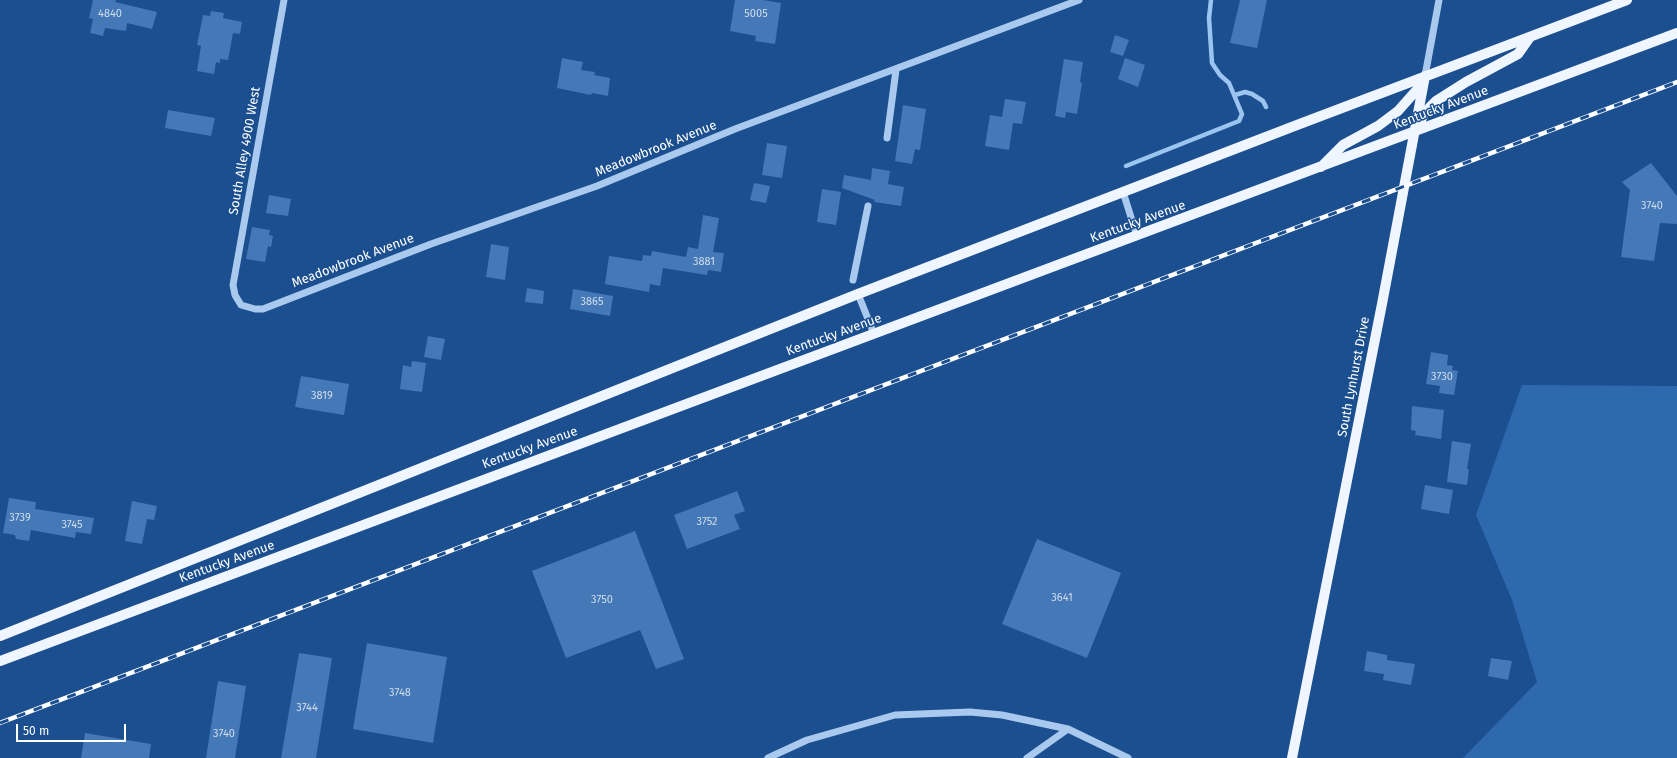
<!DOCTYPE html>
<style>
body{margin:0}
#map{position:relative;width:1677px;height:758px;overflow:hidden;background:#1b4f8f;font-family:"Fira Sans",sans-serif}
canvas{display:block}
.scale{position:absolute;left:16px;top:724px;width:110px;height:18px;box-sizing:border-box;border:2px solid #fff;border-top:0;padding-left:5px;font-size:12px;line-height:14px;white-space:nowrap;color:#fff;-webkit-text-stroke:3px #1b4f8f;paint-order:stroke}
</style>
<div id="map">
<canvas width="1677" height="758"></canvas>
<div class="scale">50 m</div>
</div>
<script>
const ctx = document.querySelector('canvas').getContext('2d');
ctx.lineJoin = 'round';
function fill(path, color) { ctx.fillStyle = color; ctx.fill(path, 'evenodd'); }
const shape = rows => new Path2D(rows.map(r => 'M' + r).join(''));
function trace(path, color, width, dash) { ctx.strokeStyle = color; ctx.lineWidth = width; ctx.lineCap = dash ? 'butt' : 'round'; ctx.setLineDash(dash || []); ctx.stroke(path); }
function label(font, color, halo, rows, align = 'center') {
  ctx.font = font + ' "Fira Sans",sans-serif'; ctx.lineWidth = 3; ctx.setLineDash([]); ctx.textBaseline = 'middle'; ctx.strokeStyle = halo; ctx.fillStyle = color; for (const [text, x, y, turn = 0] of rows) {
    ctx.save(); ctx.translate(x, y); ctx.rotate((+turn || 0) * Math.PI / 180); ctx.textAlign = isNaN(turn) ? turn : align; if (halo) ctx.strokeText(text, 0, 0); ctx.fillText(text, 0, 0); ctx.restore();
  }
}
fill(shape([
 [1522,385,1677,386,1677,758,1463,758,1537,682,1512,600,1476,515]
]), '#2e69ad');
trace(shape([
 [1235,95,1245,92,1252,94,1263,101,1266,107],
 [1126,166,1239,121,1242,114,1229,83,1220,75,1212,63,1209,18,1211,0]
]), '#9cc4f0', 4.5);
fill(shape([
 [93,0,116,0,115,2,157,12,152,29,127,23,126,31,105,28,103,36,90,33,93,19,89,18],
 [735,0,763,0,781,3,775,44,755,41,756,36,730,31],
 [1240,0,1267,0,1257,48,1230,43],
 [211,11,224,13,223,18,242,22,240,34,233,33,228,60,220,59,220,63,216,62,214,74,197,71,201,46,197,45,203,15,210,16],
 [1115,35,1129,40,1123,56,1110,52],
 [562,58,583,62,581,70,595,72,594,75,610,78,608,96,592,93,591,95,557,88],
 [1125,58,1145,65,1138,87,1118,79],
 [1064,59,1083,62,1080,82,1082,83,1077,114,1066,112,1065,118,1055,116],
 [1005,99,1026,102,1022,124,1013,123,1009,150,985,146,990,115,1002,117],
 [903,105,926,109,920,150,915,149,912,164,895,161],
 [168,110,215,118,211,136,165,128],
 [767,143,787,146,782,178,762,175],
 [1651,163,1677,196,1677,224,1660,223,1654,261,1621,257,1630,190,1622,182],
 [872,168,890,171,888,184,904,187,901,206,874,202,875,200,842,188,844,175,871,180],
 [754,183,770,186,766,203,750,200],
 [822,189,841,192,836,225,817,222],
 [269,195,291,199,288,216,266,213],
 [703,215,719,218,713,252,724,253,721,272,708,270,707,275,663,268,660,286,650,284,649,292,605,284,609,256,642,261,643,255,651,256,652,251,686,257,688,247,698,249],
 [252,227,270,230,269,235,273,236,271,247,268,246,265,262,246,259],
 [491,244,509,247,505,280,486,277],
 [527,288,544,291,543,304,525,302],
 [573,289,613,296,610,316,570,309],
 [428,336,445,339,441,360,424,357],
 [1431,352,1448,355,1447,365,1453,366,1452,370,1458,371,1454,395,1439,393,1440,386,1426,384],
 [412,361,426,363,422,392,400,389,403,365,411,367],
 [301,376,349,384,344,415,295,407],
 [1412,406,1444,410,1441,439,1415,435,1416,431,1411,430],
 [1452,441,1471,444,1467,469,1469,469,1467,485,1447,482],
 [1425,485,1453,490,1449,514,1421,509],
 [737,491,745,511,734,515,740,529,687,549,674,515],
 [9,498,36,502,35,509,94,518,91,534,76,532,75,538,31,530,29,541,16,539,15,535,3,533],
 [132,501,157,506,154,520,147,519,142,544,125,541],
 [635,531,684,659,656,669,640,630,566,658,532,571],
 [1037,539,1121,573,1087,658,1002,624],
 [367,643,447,657,433,743,353,729],
 [1367,651,1387,655,1387,660,1415,664,1411,685,1383,680,1384,674,1364,671],
 [299,653,332,658,316,758,281,758],
 [1491,658,1512,661,1508,680,1488,676],
 [218,681,246,686,235,758,206,758],
 [85,733,151,744,149,758,81,758]
]), '#4478b7');
trace(shape([
 [284,0,233,285,235,295,241,305,255,309,263,309,431,244,597,186,735,129,1079,0],
 [1425,76,1439,0],
 [887,138,896,70],
 [1123,192,1137,236],
 [853,280,868,206],
 [858,294,874,334],
 [768,758,807,740,895,715,970,712,1002,715,1068,729],
 [1027,758,1068,729,1128,758]
]), '#a9c9ee', 7);
trace(shape([
 [1418,125,1426,111,1436,101,1466,82,1518,54,1530,37],
 [1321,167,1343,145,1378,126,1398,111,1422,84],
 [0,636,858,294,1297,125,1627,0],
 [0,661,1677,33],
 [1292,758,1382,304,1425,76]
]), '#f0f6ff', 10);
const rail = shape([
 [0,723,1677,82]
]);
trace(rail, '#fff', 4.5);
trace(rail, '#1b4f8f', 3, [9]);
label('11px', '#d0dded', null, [
 ["4840",110,14],
 ["5005",756,14],
 ["3740",1652,206],
 ["3881",704,262],
 ["3865",592,302],
 ["3730",1442,377],
 ["3819",322,396],
 ["3739",20,518],
 ["3752",707,522],
 ["3745",72,525],
 ["3641",1062,598],
 ["3750",602,600],
 ["3748",400,693],
 ["3744",307,708],
 ["3740",224,734]
]);
label('13px', '#fff', '#1b4f8f', [
 ["Kentucky Avenue",1441,108,-21],
 ["Meadowbrook Avenue",656,149,-22],
 ["South Alley 4900 West",245,151,-80],
 ["Kentucky Avenue",1138,222,-20],
 ["Meadowbrook Avenue",353,261,-21],
 ["Kentucky Avenue",834,335,-20],
 ["South Lynhurst Drive",1354,377,-79],
 ["Kentucky Avenue",530,448,-20],
 ["Kentucky Avenue",227,562,-20]
]);
</script>
